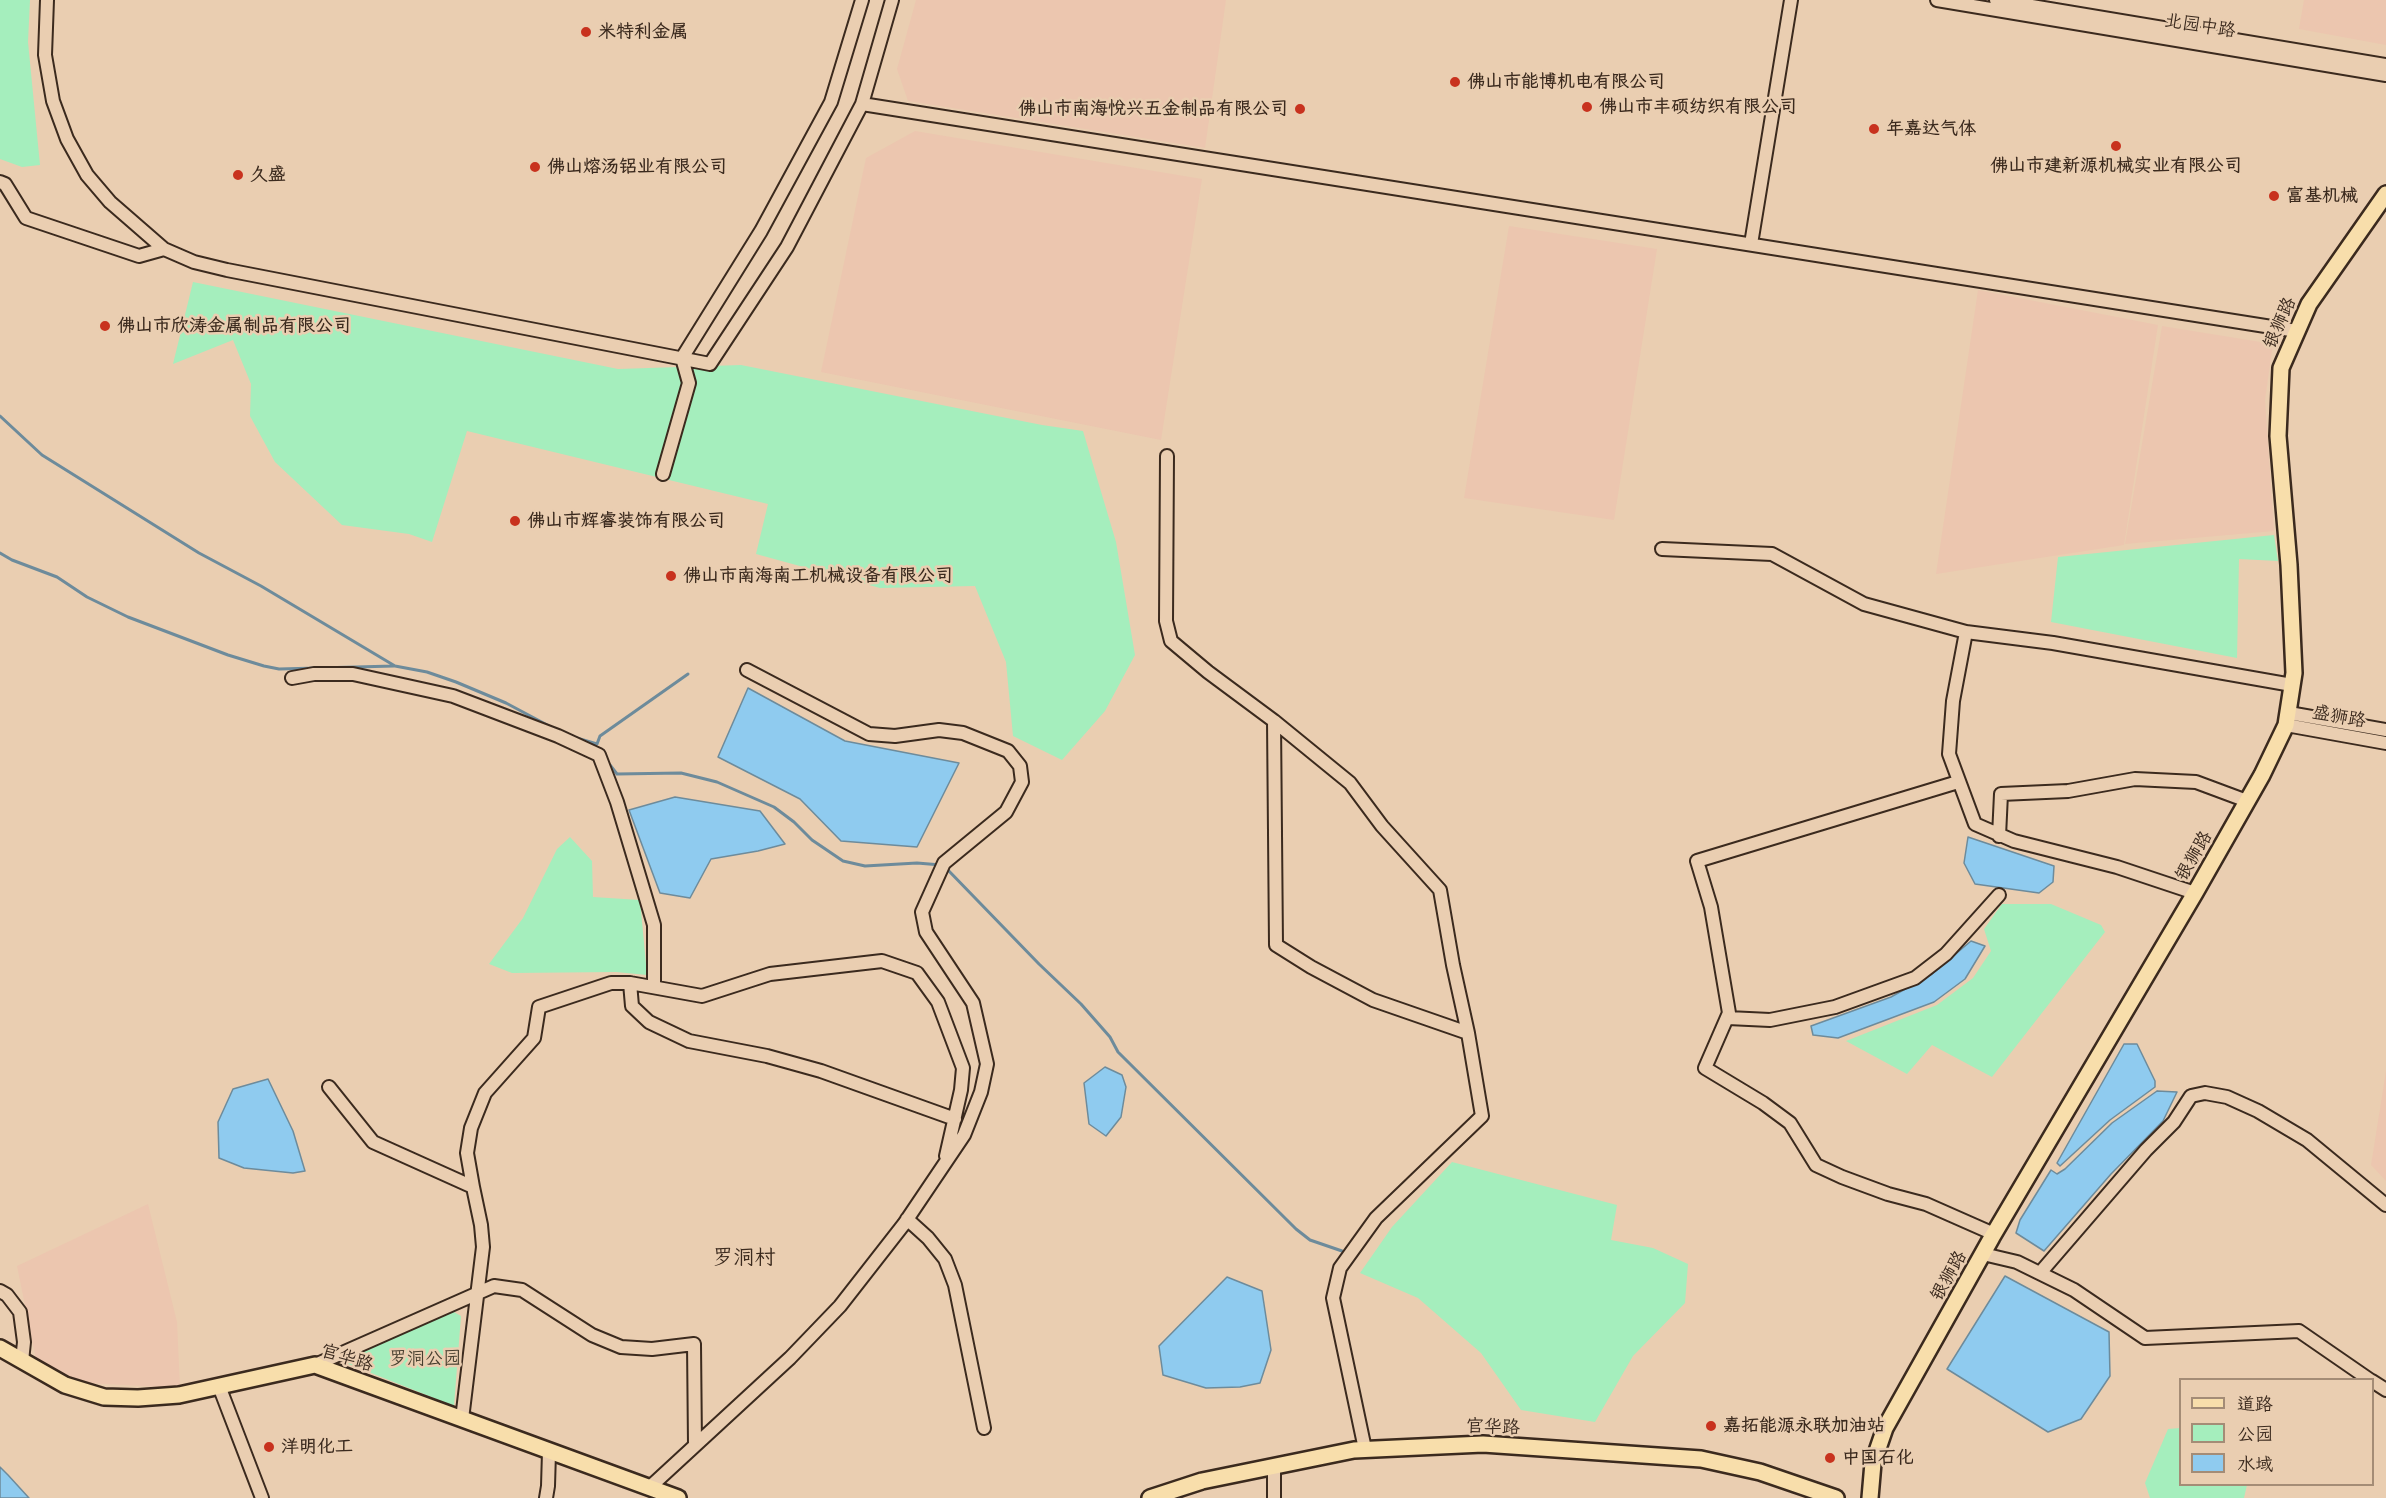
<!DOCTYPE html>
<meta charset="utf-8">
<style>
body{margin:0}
#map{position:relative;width:2386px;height:1498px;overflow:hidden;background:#eaceb1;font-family:"Comic Neue","LXGW WenKai TC",sans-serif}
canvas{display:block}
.legend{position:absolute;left:2179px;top:1378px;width:195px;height:108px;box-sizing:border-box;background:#eaceb1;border:2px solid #a48c76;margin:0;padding:8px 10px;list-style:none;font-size:18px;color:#3b2a1e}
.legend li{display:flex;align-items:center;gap:12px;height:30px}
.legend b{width:30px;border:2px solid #a48c76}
</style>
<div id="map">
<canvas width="2386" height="1498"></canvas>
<ul class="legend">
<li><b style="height:8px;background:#f8deab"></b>道路</li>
<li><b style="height:16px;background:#a5eebd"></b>公园</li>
<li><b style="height:16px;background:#8fcbef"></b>水域</li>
</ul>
</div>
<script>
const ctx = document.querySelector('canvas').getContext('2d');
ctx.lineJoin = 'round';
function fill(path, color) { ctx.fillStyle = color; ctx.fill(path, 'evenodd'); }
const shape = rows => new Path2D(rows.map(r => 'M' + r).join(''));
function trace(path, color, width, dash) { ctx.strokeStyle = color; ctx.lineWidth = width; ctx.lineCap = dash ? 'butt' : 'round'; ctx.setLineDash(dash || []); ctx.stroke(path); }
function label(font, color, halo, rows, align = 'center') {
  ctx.font = font + ' "Comic Neue","LXGW WenKai TC",sans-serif'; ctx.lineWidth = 5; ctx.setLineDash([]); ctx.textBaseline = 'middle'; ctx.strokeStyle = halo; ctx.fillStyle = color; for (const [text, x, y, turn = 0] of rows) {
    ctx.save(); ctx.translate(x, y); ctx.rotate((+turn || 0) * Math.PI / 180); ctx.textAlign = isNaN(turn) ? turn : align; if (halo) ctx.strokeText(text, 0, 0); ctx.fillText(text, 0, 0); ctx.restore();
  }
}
fill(shape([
 [916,0,1226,0,1205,148,908,101,897,69],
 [2304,0,2386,0,2386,45,2299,29],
 [915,131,1202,179,1161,440,821,372,866,158],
 [1509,226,1657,249,1614,520,1464,498],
 [1978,290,2158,325,2124,545,1936,574],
 [2162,326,2273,344,2265,400,2274,531,2125,544],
 [2386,1071,2386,1181,2371,1165],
 [148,1204,177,1322,180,1388,87,1383,37,1364,17,1266]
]), '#ecc6af');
fill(shape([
 [0,0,30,0,28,42,40,165,22,167,0,159],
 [193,282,618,369,741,365,1042,425,1083,431,1116,542,1135,655,1105,711,1062,760,1013,736,1006,662,975,586,880,588,756,554,768,504,467,431,432,542,409,534,342,525,275,462,250,416,251,384,233,340,173,364],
 [2274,535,2278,561,2239,559,2237,658,2051,622,2058,557],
 [570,837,592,861,593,897,640,900,647,975,616,972,512,973,489,964,523,918,557,849],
 [2002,904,2051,904,2101,925,2105,932,1992,1077,1932,1045,1907,1074,1846,1041,1937,1005,1973,978,1991,951,1984,929],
 [1452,1162,1617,1205,1611,1240,1653,1248,1688,1264,1685,1303,1633,1356,1595,1422,1521,1410,1481,1353,1418,1298,1360,1273,1392,1227],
 [452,1311,461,1316,454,1406,346,1363,347,1357],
 [2180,1428,2180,1484,2247,1485,2244,1498,2150,1498,2145,1483,2168,1429]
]), '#a5eebd');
const water = shape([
 [748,688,845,741,959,763,917,847,841,841,800,799,718,757,748,688],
 [675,797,760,811,785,844,758,851,711,859,690,898,660,893,629,810,675,797],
 [1968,837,2054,866,2053,882,2039,893,1975,884,1964,863,1968,837],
 [1971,941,1985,946,1965,979,1934,1002,1838,1038,1813,1035,1811,1026,1891,997,1932,974,1971,941],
 [2124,1044,2137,1044,2155,1081,2155,1087,2110,1120,2060,1166,2057,1163,2124,1044],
 [1105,1067,1122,1075,1126,1087,1121,1117,1106,1136,1089,1124,1084,1083,1105,1067],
 [268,1079,293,1131,305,1171,293,1173,244,1168,219,1158,218,1122,233,1089,268,1079],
 [2157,1091,2177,1092,2163,1121,2111,1174,2044,1251,2016,1233,2020,1220,2051,1170,2057,1174,2065,1169,2112,1123,2157,1091],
 [2005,1276,2109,1332,2110,1376,2081,1419,2048,1432,1947,1369,2005,1276],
 [1227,1277,1262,1291,1271,1350,1260,1383,1240,1387,1206,1388,1163,1375,1159,1346,1227,1277],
 [0,1467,8,1475,29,1498,0,1498,0,1467]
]);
fill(water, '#8fcbef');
trace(water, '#6d8b9b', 1.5);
trace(shape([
 [0,416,42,455,199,553,261,586,395,666,427,672,456,682,506,703,551,727],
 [0,553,12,560,57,577,87,597,128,617,228,655,264,666,279,669,394,666],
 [570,736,597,744,600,736,688,674],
 [610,765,617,774,681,773,717,782,774,807,794,822,812,840,843,861,865,866,917,863,941,865],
 [946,868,1039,964,1081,1004,1110,1037,1118,1052,1296,1229,1310,1240,1342,1251]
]), '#6d8b9b', 3);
const minor = shape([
 [47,0,45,55,53,101,67,139,87,175,110,202,164,249,194,262,227,270,710,364,787,247,862,104,892,0],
 [1937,0,2386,75],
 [1996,0,2386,65],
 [862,104,2297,331],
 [0,182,5,184,26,218,139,256,164,249],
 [1751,244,1791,0],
 [1167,456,1166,621,1171,641,1208,672,1274,721,1276,945,1311,967,1373,1000,1468,1033,1482,1116,1376,1218,1340,1268,1333,1298,1365,1449],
 [663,474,689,383,682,358,761,231,831,102,862,0],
 [1662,549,1772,554,1864,604,1966,632,2053,643,2292,685],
 [1966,632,1953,701,1949,754,1975,824,2014,841,2117,867,2195,893],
 [292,678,314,674,353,674,453,696,558,736,599,755,617,802,654,925,654,987],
 [2289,713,2386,730],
 [1274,721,1350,783,1382,826,1440,890,1453,965,1468,1033],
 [2286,725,2386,743],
 [1958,782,1697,861,1711,907,1729,1013,1705,1068,1763,1103,1790,1123,1816,1165,1842,1177,1888,1194,1926,1204,1994,1234],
 [1999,836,2001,794,2068,791,2135,779,2196,782,2247,801],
 [630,983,702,996,770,974,882,961,917,973,938,1002,963,1068,961,1090,946,1156],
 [1728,1018,1770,1020,1835,1007,1915,978,1946,954,1999,895],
 [329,1087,373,1142,473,1187,467,1153,471,1128,485,1093,534,1038,539,1007,611,983,630,983,632,1006,649,1022,689,1041,767,1056,821,1071,955,1119],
 [907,1219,928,1238,945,1259,955,1285,984,1428],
 [1983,1254,2017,1262,2074,1290,2145,1338,2299,1331,2370,1380],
 [2040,1273,2146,1150,2174,1122,2191,1096,2205,1093,2227,1097,2258,1111,2307,1140,2386,1205],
 [0,1291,7,1295,20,1312,24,1342,22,1361],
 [315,1365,494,1286,522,1290,592,1335,621,1347,652,1349,694,1344,695,1445],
 [2372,1381,2386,1390],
 [219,1386,262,1498],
 [462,1419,483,1247,481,1225,473,1187],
 [1274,1466,1274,1498],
 [649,1488,790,1358,840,1306,904,1224,964,1135,981,1092,987,1064,973,1003,926,932,922,912,944,863,1006,812,1022,782,1020,766,1008,751,963,733,939,730,895,736,869,734,747,670],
 [546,1498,548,1486,549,1452]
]);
const major = shape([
 [0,1348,65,1385,104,1397,138,1398,179,1395,315,1365,678,1498],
 [1150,1498,1202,1481,1354,1450,1483,1444,1701,1459,1760,1472,1836,1498],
 [1870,1498,1873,1463,1885,1428,1992,1237,2195,893,2262,775,2286,725,2294,673,2289,565,2278,436,2281,368,2309,304,2386,194]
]);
trace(minor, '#3b2a1e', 16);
trace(major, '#3b2a1e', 20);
trace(minor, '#eaceb1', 12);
trace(major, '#f8deab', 15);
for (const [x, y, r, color] of [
 [586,32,6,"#c8321e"],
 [1455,82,6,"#c8321e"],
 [1587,107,6,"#c8321e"],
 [1300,109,6,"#c8321e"],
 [1874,129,6,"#c8321e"],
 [2116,146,6,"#c8321e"],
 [535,167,6,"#c8321e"],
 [238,175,6,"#c8321e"],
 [2274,196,6,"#c8321e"],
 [105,326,6,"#c8321e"],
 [515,521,6,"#c8321e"],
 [671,576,6,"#c8321e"],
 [1711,1426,6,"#c8321e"],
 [269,1447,6,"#c8321e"],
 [1830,1458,6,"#c8321e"]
]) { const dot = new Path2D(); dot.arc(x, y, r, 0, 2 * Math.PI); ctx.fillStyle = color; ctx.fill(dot); trace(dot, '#eaceb1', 2); }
label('18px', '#3b2a1e', '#eaceb1', [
 ["北园中路",2200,26,9],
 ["银狮路",2280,323,-66],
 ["盛狮路",2339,717,10],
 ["银狮路",2194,856,-60],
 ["银狮路",1949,1276,-61],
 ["官华路",347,1358,17],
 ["官华路",1493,1427,2]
]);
label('bold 18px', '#3b2a1e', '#eaceb1', [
 ["米特利金属",598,32],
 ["佛山市能博机电有限公司",1467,82],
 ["佛山市丰硕纺织有限公司",1599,107],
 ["佛山市南海悦兴五金制品有限公司",1288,109,"right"],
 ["年嘉达气体",1886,129],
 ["佛山市建新源机械实业有限公司",2116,166,"center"],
 ["佛山熔汤铝业有限公司",547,167],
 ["久盛",250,175],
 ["富基机械",2286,196],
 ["佛山市欣涛金属制品有限公司",117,326],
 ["佛山市辉睿装饰有限公司",527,521],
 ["佛山市南海南工机械设备有限公司",683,576],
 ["嘉拓能源永联加油站",1723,1426],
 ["洋明化工",281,1447],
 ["中国石化",1842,1458]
], 'left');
label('18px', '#463e2e', '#eaceb1', [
 ["罗洞公园",425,1359]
]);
label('21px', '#3b2a1e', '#eaceb1', [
 ["罗洞村",744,1258]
]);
</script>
